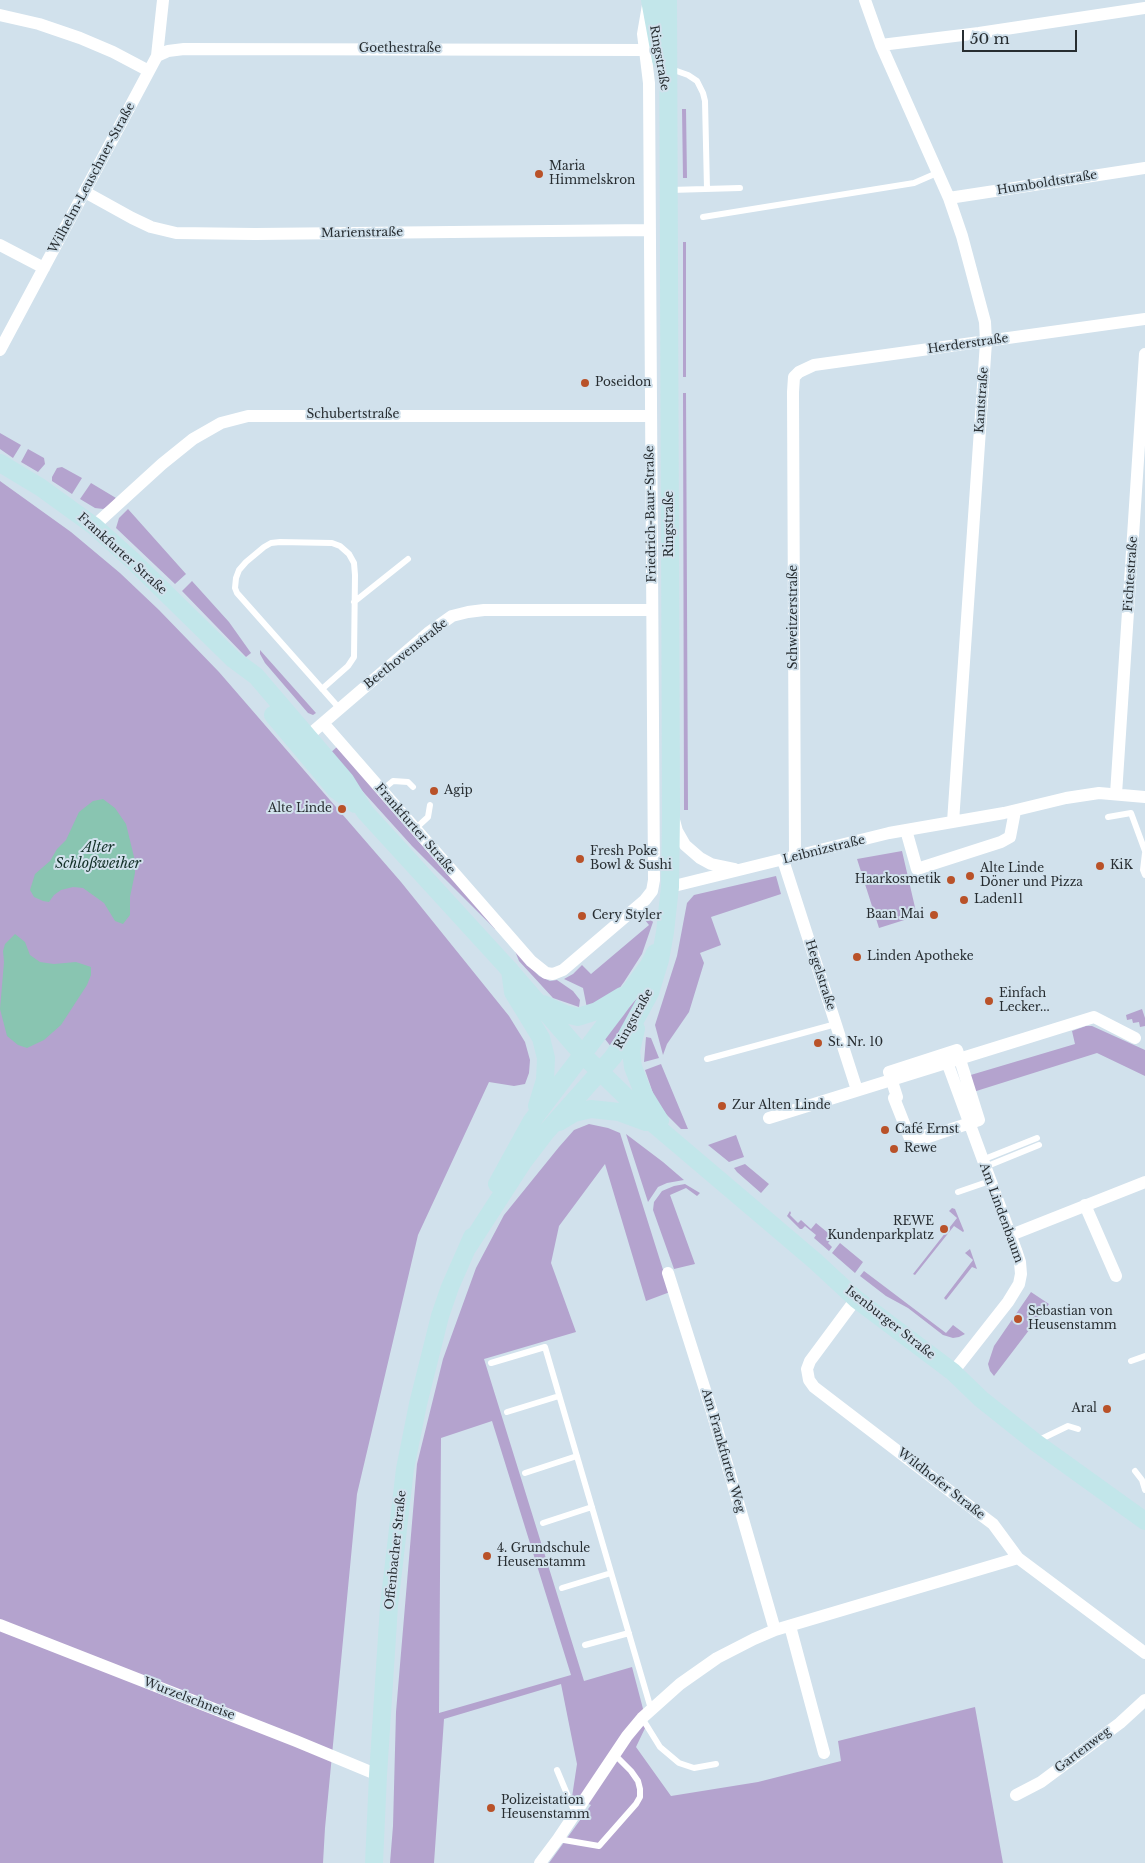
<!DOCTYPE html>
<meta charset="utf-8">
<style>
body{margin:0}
#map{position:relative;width:1145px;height:1863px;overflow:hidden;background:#d1e1ec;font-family:"Libre Baskerville",serif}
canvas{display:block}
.scale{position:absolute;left:962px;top:30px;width:115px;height:22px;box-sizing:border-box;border:2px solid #272d31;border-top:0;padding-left:6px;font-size:15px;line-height:18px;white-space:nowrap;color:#272d31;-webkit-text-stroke:4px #d1e1ec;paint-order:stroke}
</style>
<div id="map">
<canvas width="1145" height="1863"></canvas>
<div class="scale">50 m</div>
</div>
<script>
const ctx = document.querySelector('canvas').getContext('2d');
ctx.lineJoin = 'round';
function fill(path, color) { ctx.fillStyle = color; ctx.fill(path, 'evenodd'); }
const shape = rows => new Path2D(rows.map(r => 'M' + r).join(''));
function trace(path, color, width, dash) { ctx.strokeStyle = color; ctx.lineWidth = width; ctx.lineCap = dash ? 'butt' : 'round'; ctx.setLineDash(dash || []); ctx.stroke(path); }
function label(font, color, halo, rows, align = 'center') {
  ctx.font = font + ' "Libre Baskerville",serif'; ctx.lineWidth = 4; ctx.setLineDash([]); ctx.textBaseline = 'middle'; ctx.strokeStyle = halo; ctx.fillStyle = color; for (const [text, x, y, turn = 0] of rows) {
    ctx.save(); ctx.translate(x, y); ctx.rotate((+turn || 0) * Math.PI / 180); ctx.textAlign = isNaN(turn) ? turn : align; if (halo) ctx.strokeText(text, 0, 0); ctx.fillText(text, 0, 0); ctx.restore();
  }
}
fill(shape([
 [682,109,686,109,687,178,683,178],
 [683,242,686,242,686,377,683,377],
 [683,393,686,393,688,810,684,810],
 [0,433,21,445,13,458,0,449],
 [28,449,44,458,45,464,38,472,21,462],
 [62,467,82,478,72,494,52,481,52,477,57,468],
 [0,481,71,532,120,573,159,610,219,672,401,882,509,1016,525,1042,530,1060,529,1073,525,1084,514,1086,489,1082,418,1235,357,1494,325,1828,323,1863,0,1863],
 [91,483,116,498,109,506,103,509,95,508,80,499],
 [128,509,186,574,175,584,116,528,119,518],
 [192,581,229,622,251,653,246,657,182,591],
 [260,650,316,713,313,715,308,713,265,663,260,654],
 [338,746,497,929,495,929,412,846,329,754],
 [902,851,917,916,879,928,857,859],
 [776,876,781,894,711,917,721,945,700,953,704,963,689,1012,667,1044,663,1055,655,1025,677,956,687,903,694,895],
 [649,917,653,922,642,954,624,982,610,1001,587,1008,583,988,564,979,573,974,582,965,591,974,649,925,645,920],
 [515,951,539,976,550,981,557,980,573,991,580,1000,579,1007,553,998,519,961],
 [639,996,612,1048,605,1039,624,1013],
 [1142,1009,1145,1018,1145,1026,1140,1027,1139,1022,1133,1023,1132,1019,1127,1020,1126,1015],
 [1086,1026,1092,1026,1145,1050,1145,1076,1097,1053,970,1093,964,1077,1075,1044,1072,1031],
 [646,1037,651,1038,659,1058,644,1062],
 [661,1064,688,1129,681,1129,666,1114,654,1096,645,1070],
 [589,1124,608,1128,620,1133,670,1292,646,1301,605,1164,559,1226,551,1263,576,1332,484,1359,584,1681,632,1667,647,1724,636,1747,671,1796,758,1782,841,1761,838,1741,975,1707,1003,1863,549,1863,591,1805,572,1797,577,1764,561,1684,444,1719,434,1863,390,1863,393,1826,396,1712,417,1464,443,1359,476,1268,504,1215,559,1147,574,1130],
 [492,1421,571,1675,439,1713,441,1438],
 [626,1134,663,1162,684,1180,667,1183,658,1187,648,1202],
 [736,1135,744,1157,729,1162,708,1145],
 [745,1164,769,1184,761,1193,737,1172,734,1168],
 [685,1184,700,1193,697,1196,686,1188,670,1195,695,1264,674,1269,653,1210,654,1202,662,1191,674,1186],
 [952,1208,955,1209,964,1231,963,1232,954,1226,915,1275,913,1274,957,1218,949,1211],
 [790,1211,791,1213,790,1215,798,1223,801,1220,811,1229,816,1223,833,1237,828,1243,832,1247,829,1251,814,1238,816,1235,805,1226,802,1229,800,1229,787,1216],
 [840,1243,863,1262,855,1273,832,1253],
 [970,1249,977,1269,972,1267,946,1300,944,1298,973,1260,965,1253],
 [864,1271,946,1333,953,1325,965,1334,959,1337,953,1338,943,1335,908,1308,886,1296,860,1276],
 [1031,1292,1049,1304,994,1376,990,1371,988,1364,994,1346]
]), '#b4a3ce');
fill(shape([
 [103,799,115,808,126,824,135,861,135,873,130,897,130,915,123,924,115,921,104,903,83,888,73,887,61,890,54,895,49,902,43,901,34,897,30,890,35,874,50,861,57,849,66,840,79,812,93,801],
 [15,934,25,942,30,955,40,962,54,964,76,962,91,967,91,975,87,985,61,1025,44,1040,27,1048,18,1045,7,1036,0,1009,4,962,3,951,5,944]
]), '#89c5b1');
trace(shape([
 [671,69,688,75,697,81,703,93,705,101,707,189],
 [670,190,740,188],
 [703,217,914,183,937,173],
 [354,602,408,559],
 [322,689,348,666,354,657,355,575,354,563,349,554,340,546,332,543,280,542,271,543,264,547,246,562,239,570,236,578,235,588,237,593,340,709],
 [382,790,393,781,408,782,413,787],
 [1108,817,1131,813,1145,851],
 [415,829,428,817,430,805],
 [1145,853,1143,870,1145,875],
 [707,1059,836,1024],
 [982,1160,1037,1138],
 [985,1167,1039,1145],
 [958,1192,990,1181],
 [1131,1361,1145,1356],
 [491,1363,545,1347,651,1709],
 [507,1412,559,1396],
 [1037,1441,1068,1426,1078,1429],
 [1135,1471,1142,1480,1145,1490],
 [525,1473,577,1456],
 [543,1523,592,1507],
 [562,1588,611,1573],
 [585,1645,629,1633],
 [642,1718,660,1747,679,1763,694,1768,716,1764],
 [557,1770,575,1813],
 [558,1839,599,1846,636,1804,640,1797,640,1789,638,1781,631,1771,614,1754]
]), '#fff', 6);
trace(shape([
 [865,0,881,45,949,198,962,236,985,322,986,342,953,822],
 [0,15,39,24,80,38,113,52,149,71],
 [881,45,979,33,1145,8],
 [157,56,168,51,184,49,644,50],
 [85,192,132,218,151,227,176,233,255,234,649,230],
 [949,198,1145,168],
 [0,245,44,268],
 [0,350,157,56,163,0],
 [94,526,162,464,193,439,221,423,248,416,649,416],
 [323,723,531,961,546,973,553,974,563,970,645,900,652,891,654,880,649,83,643,34,648,5],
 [302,741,428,633,452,616,468,612,484,610,652,610],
 [1116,794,1145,354],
 [674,820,677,831,685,845,700,858,711,864,735,869],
 [906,830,917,869,1001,842,1010,837,1015,811],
 [795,856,793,392,794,377,799,372,814,365,1145,319],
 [783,860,857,1090],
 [670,887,889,833,1004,813,1066,798,1099,793,1145,797],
 [957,1050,979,1120,928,1137,927,1135,911,1141,894,1098,897,1097,889,1072,957,1050],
 [947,1062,1016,1250,1020,1262,1021,1274,1019,1284,1008,1302,953,1372],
 [769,1118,1094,1017,1135,1038],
 [1085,1205,1116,1276],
 [1011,1235,1145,1182],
 [668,1273,712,1412,775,1630],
 [856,1299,810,1361,807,1369,809,1380,814,1387,985,1518,993,1524,1018,1558,1145,1653],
 [0,1625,296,1741,378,1775],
 [790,1626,824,1753],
 [1016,1795,1041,1782,1120,1723,1145,1700],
 [540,1863,558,1839,627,1736,642,1718,680,1684,717,1658,754,1639,775,1630,1018,1558]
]), '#fff', 12);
trace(shape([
 [650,0,661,60],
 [0,463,40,487,94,526,132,560,233,659,256,676,345,780,365,812,506,966,583,1055,656,1126,815,1261,856,1299,953,1372,981,1399,1035,1442,1145,1521],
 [273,715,336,790,355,804],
 [510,970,513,992,541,1038,546,1058,545,1080,537,1106],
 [543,1004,565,1014,578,1017,597,1011,622,996],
 [636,1029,631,1051,633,1067,644,1095,660,1121],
 [559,1122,574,1113,591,1109,619,1112,646,1122],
 [497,1184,531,1122,617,1009,649,965,655,953],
 [468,1247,523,1162,546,1132,613,1057,626,1037,650,993,660,960,665,932,670,887,671,813,668,0],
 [374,1863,378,1775,389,1606,405,1469,418,1404,440,1316,450,1287,472,1237]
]), '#c2e6ea', 18);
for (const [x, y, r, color] of [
 [539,174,5,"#b95229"],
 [585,383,5,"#b95229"],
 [434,791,5,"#b95229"],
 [342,809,5,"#b95229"],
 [580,859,5,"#b95229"],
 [1100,866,5,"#b95229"],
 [970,876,5,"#b95229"],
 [951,880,5,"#b95229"],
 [964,900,5,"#b95229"],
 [934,915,5,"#b95229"],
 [582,916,5,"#b95229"],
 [857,957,5,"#b95229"],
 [989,1001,5,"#b95229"],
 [818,1043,5,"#b95229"],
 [722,1106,5,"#b95229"],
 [885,1130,5,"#b95229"],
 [894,1149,5,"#b95229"],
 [944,1229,5,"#b95229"],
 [1018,1319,5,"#b95229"],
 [1107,1409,5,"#b95229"],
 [487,1556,5,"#b95229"],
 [491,1808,5,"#b95229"]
]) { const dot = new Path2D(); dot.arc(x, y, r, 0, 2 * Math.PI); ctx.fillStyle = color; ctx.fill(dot); trace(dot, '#d1e1ec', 2); }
label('12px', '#272d31', '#d1e1ec', [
 ["Goethestraße",400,49],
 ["Ringstraße",659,58,80],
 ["Wilhelm-Leuschner-Straße",92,178,-62],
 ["Humboldtstraße",1047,183,-9],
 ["Marienstraße",362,233,-1],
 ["Herderstraße",968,344,-8],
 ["Kantstraße",982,400,-86],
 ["Schubertstraße",353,415],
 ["Friedrich-Baur-Straße",651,514,-91],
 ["Ringstraße",670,524,-90],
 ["Frankfurter Straße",122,554,42],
 ["Fichtestraße",1131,574,-86],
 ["Schweitzerstraße",794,617,-90],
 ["Beethovenstraße",406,654,-39],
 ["Frankfurter Straße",415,829,49],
 ["Leibnizstraße",824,850,-14],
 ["Hegelstraße",820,975,72],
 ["Ringstraße",634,1019,-61],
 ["Am Lindenbaum",1001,1213,70],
 ["Isenburger Straße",890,1323,38],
 ["Am Frankfurter Weg",723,1451,74],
 ["Wildhofer Straße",941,1484,38],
 ["Offenbacher Straße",396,1550,-84],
 ["Wurzelschneise",189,1699,21],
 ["Gartenweg",1083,1750,-37]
]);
label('12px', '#272d31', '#d1e1ec', [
 ["Maria",549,167],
 ["Himmelskron",549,181],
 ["Poseidon",595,383],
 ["Agip",444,791],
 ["Alte Linde",332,809,"right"],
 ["Fresh Poke",590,852],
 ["Bowl & Sushi",590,866],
 ["KiK",1110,866],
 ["Alte Linde",980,869],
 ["Döner und Pizza",980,883],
 ["Haarkosmetik",941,880,"right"],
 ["Laden11",974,900],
 ["Baan Mai",924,915,"right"],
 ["Cery Styler",592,916],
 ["Linden Apotheke",867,957],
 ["Einfach",999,994],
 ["Lecker...",999,1008],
 ["St. Nr. 10",828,1043],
 ["Zur Alten Linde",732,1106],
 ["Café Ernst",895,1130],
 ["Rewe",904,1149],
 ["REWE",934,1222,"right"],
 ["Kundenparkplatz",934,1236,"right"],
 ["Sebastian von",1028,1312],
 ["Heusenstamm",1028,1326],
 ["Aral",1097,1409,"right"],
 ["4. Grundschule",497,1549],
 ["Heusenstamm",497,1563],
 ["Polizeistation",501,1801],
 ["Heusenstamm",501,1815]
], 'left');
label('italic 14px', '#143129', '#d1e1ec', [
 ["Alter",98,848],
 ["Schloßweiher",98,864]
]);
</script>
